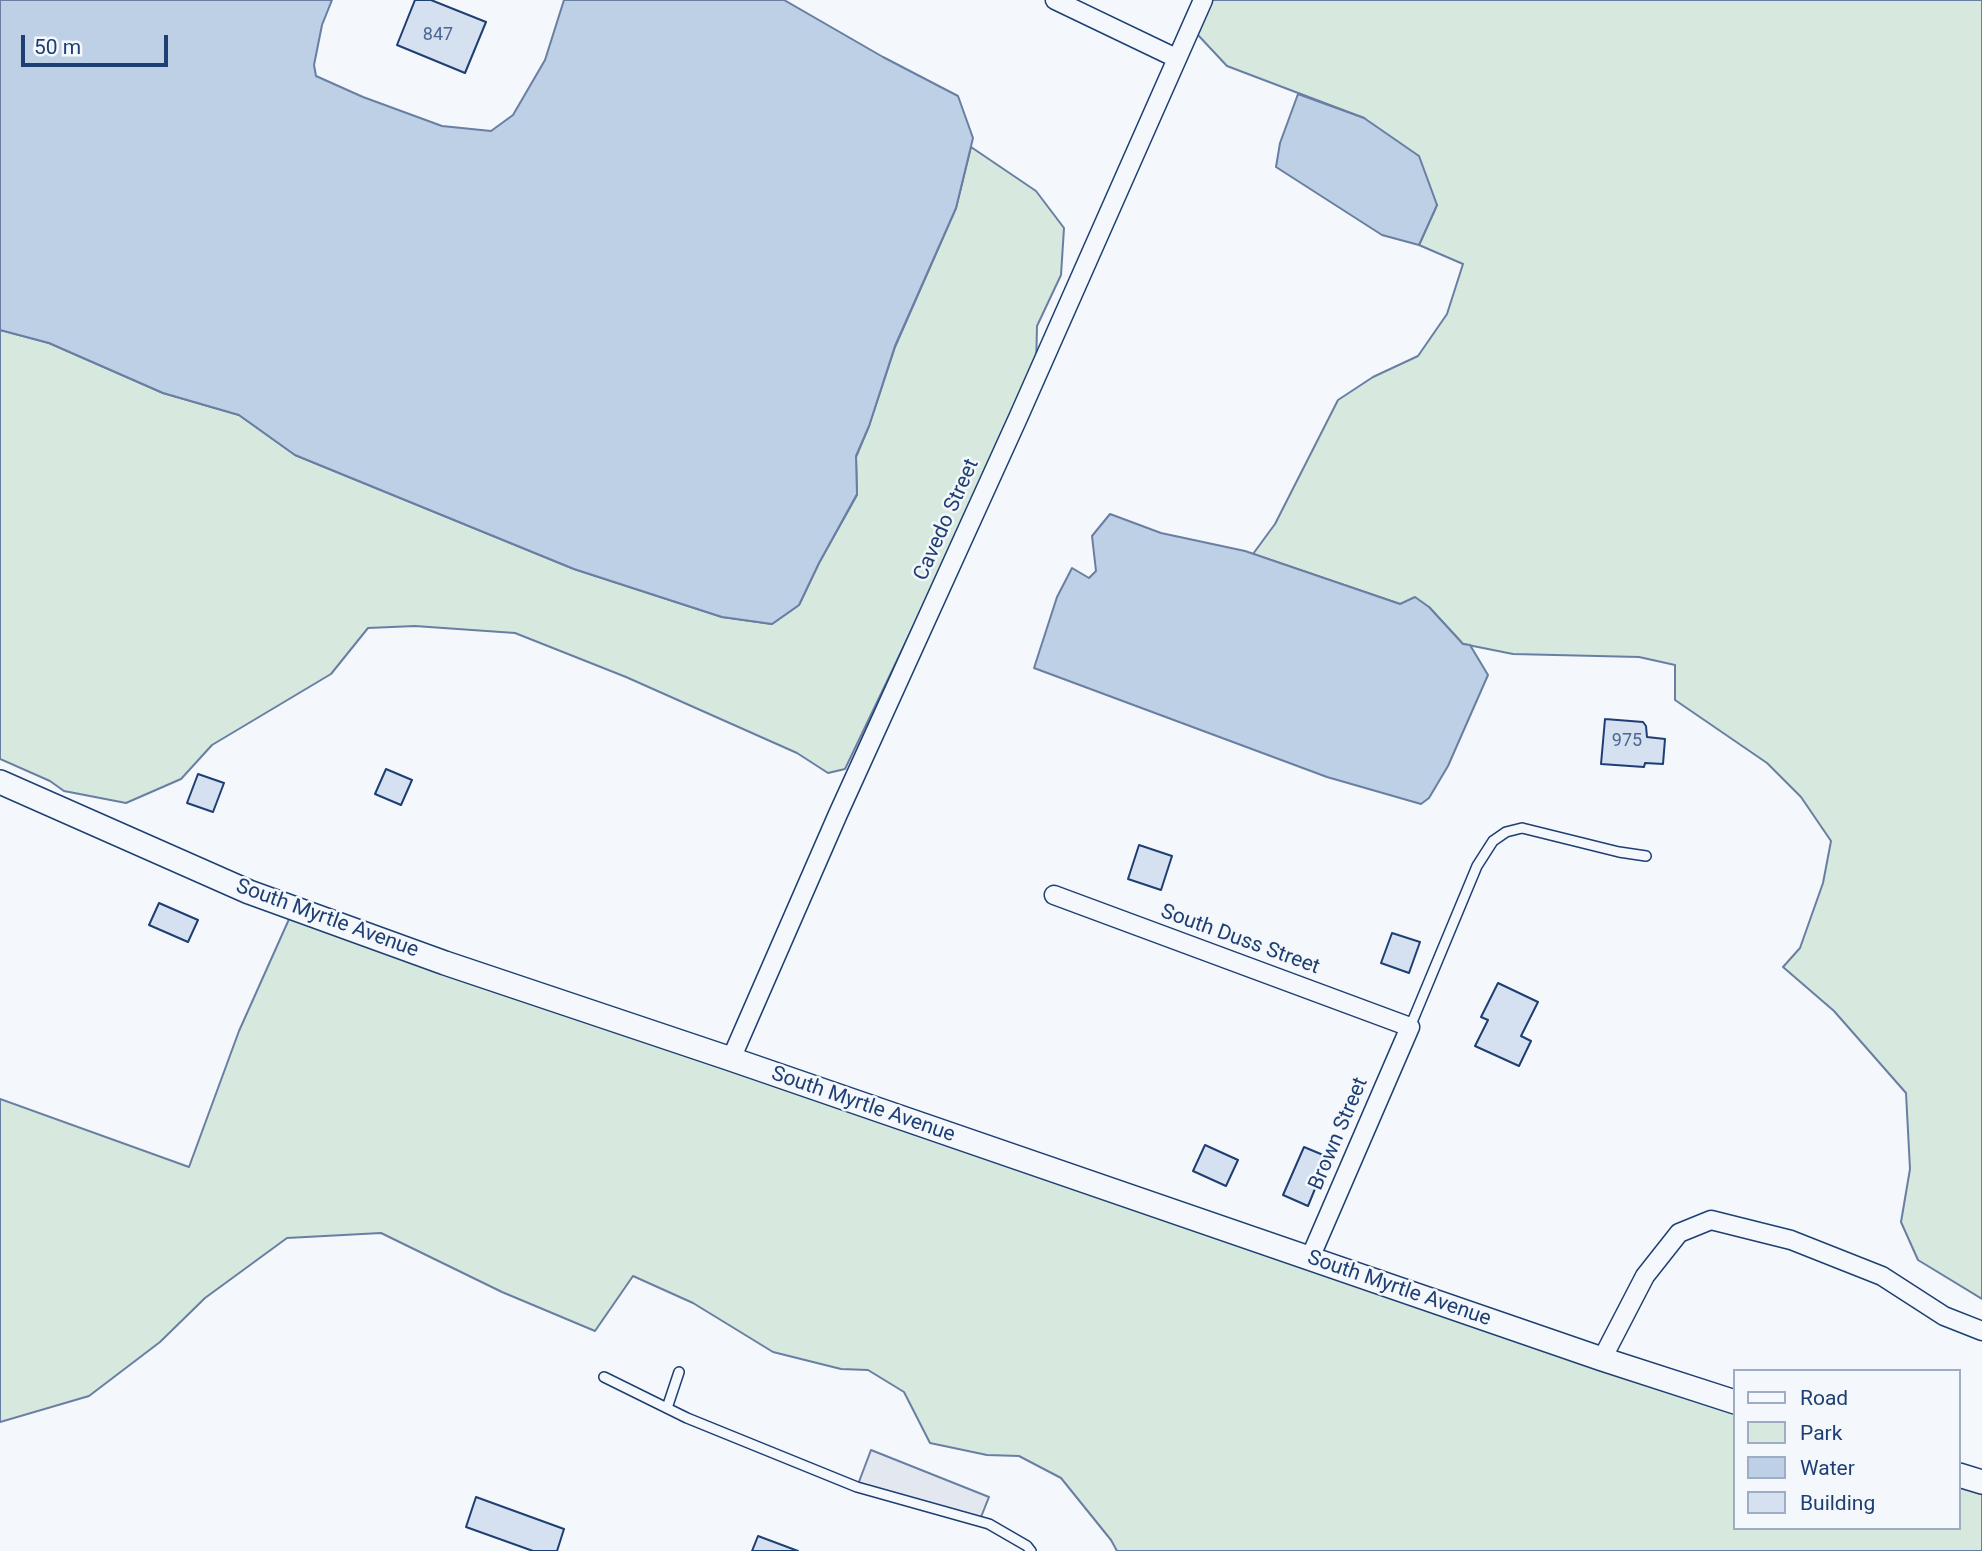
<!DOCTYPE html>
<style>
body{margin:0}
#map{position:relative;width:1982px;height:1551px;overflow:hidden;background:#f4f7fb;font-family:Roboto,sans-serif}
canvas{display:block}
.legend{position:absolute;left:1733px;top:1369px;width:228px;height:161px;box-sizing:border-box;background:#f4f7fb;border:2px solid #9eadc5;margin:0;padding:9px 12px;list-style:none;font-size:21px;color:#1d3f73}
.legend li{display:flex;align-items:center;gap:14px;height:35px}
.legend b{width:35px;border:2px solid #9eadc5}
.scale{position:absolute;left:21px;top:35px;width:147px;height:32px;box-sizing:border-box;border:4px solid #1d3f73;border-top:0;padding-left:9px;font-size:21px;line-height:24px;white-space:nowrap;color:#1d3f73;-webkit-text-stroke:5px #f4f7fb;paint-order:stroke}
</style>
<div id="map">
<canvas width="1982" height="1551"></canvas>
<ul class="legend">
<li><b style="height:9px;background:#f4f7fb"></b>Road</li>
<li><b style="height:19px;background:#d7e8df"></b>Park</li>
<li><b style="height:19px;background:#bed0e5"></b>Water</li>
<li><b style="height:19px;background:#d5e0f0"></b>Building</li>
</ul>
<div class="scale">50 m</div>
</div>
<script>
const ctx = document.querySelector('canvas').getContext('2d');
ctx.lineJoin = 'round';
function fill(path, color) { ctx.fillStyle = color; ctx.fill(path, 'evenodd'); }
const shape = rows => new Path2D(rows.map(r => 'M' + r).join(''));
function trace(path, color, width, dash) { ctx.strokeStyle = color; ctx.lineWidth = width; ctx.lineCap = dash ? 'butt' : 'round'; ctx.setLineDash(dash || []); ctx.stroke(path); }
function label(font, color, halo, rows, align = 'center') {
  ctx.font = font + ' Roboto,sans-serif'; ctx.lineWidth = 5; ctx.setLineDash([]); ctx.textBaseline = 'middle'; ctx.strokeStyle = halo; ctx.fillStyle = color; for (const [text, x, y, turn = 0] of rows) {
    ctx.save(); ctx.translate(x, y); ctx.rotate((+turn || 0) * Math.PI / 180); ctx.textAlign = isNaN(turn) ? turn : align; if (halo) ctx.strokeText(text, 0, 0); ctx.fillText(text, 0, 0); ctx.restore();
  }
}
const green = shape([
 [1202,0,1982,0,1982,1299,1918,1260,1901,1222,1910,1169,1906,1093,1834,1011,1783,967,1800,948,1823,883,1831,841,1801,797,1767,763,1675,700,1675,665,1639,657,1513,654,1463,644,1429,607,1400,604,1253,554,1275,524,1338,400,1373,377,1418,356,1447,314,1463,264,1419,245,1437,205,1364,118,1227,66,1198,35,1202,0],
 [971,147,1036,191,1064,228,1061,275,1037,326,1036,370,845,769,828,773,797,753,626,677,515,633,415,626,368,628,331,674,212,745,181,779,126,803,64,791,50,781,0,759,0,330,49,343,163,393,239,415,295,455,574,569,722,617,772,624,799,605,819,563,857,495,856,457,869,426,895,347,956,208,971,147],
 [294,908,1735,1402,1735,1528,1959,1528,1959,1475,1982,1482,1982,1551,1117,1551,1111,1540,1061,1478,1019,1456,987,1455,930,1443,904,1392,868,1370,841,1369,773,1352,693,1303,633,1276,595,1331,502,1292,381,1233,287,1238,205,1298,160,1342,89,1396,0,1422,0,1099,189,1167,239,1031,294,908]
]);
fill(green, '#d7e8df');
trace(green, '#687fa3', 2);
const parking = shape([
 [871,1450,989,1497,979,1522,857,1487,871,1450]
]);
fill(parking, '#e3e8f0');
trace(parking, '#687fa3', 2);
const water = shape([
 [0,0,332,0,322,25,314,65,316,76,363,97,442,126,491,131,513,115,545,60,564,0,784,0,883,57,958,96,973,138,956,208,895,346,869,426,856,456,857,494,819,563,799,605,772,624,722,617,574,569,295,455,239,415,163,393,49,343,0,330,0,0],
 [1298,94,1364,118,1419,156,1437,205,1419,245,1382,235,1276,167,1280,143,1298,94],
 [1110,514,1161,533,1245,551,1400,604,1415,597,1429,607,1463,644,1470,645,1488,675,1448,766,1429,798,1421,804,1327,777,1034,668,1057,597,1072,568,1089,578,1096,571,1092,536,1110,514]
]);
fill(water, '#bed0e5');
trace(water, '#687fa3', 2);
const building = shape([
 [415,0,431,0,486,22,465,73,397,45,415,0],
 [1605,719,1643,722,1646,726,1647,737,1665,739,1663,764,1645,763,1644,767,1601,764,1605,719],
 [386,769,412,780,401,805,375,794,386,769],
 [198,774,224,783,213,812,187,803,198,774],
 [1139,845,1172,856,1161,890,1128,879,1139,845],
 [159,903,198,920,188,942,149,925,159,903],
 [1392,933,1420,942,1409,973,1381,963,1392,933],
 [1498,983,1538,1002,1521,1036,1531,1041,1519,1066,1475,1046,1488,1020,1481,1017,1498,983],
 [1205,1145,1238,1160,1226,1186,1193,1171,1205,1145],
 [1304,1147,1328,1157,1308,1206,1283,1195,1304,1147],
 [476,1497,564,1529,557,1551,533,1551,466,1527,476,1497],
 [758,1536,798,1551,752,1551,758,1536]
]);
fill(building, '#d5e0f0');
trace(building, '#1d3f73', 2);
const service = shape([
 [1410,1027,1477,866,1493,841,1506,832,1522,828,1619,852,1646,856],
 [604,1377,687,1418,857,1487,989,1524,1027,1546,1031,1551],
 [667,1408,679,1372]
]);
const minor = shape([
 [1055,0,1176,58],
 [1054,895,1410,1027,1310,1258],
 [731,1059,838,814,1018,418,1203,0],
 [1602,1359,1645,1276,1679,1233,1711,1220,1791,1240,1882,1276,1944,1316,1982,1331]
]);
const tertiary = shape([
 [0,782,249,892,445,963,731,1059,1602,1359,1735,1402],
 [1959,1475,1982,1482]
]);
trace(service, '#1d3f73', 12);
trace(minor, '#1d3f73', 21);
trace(tertiary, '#1d3f73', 26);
trace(service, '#f4f7fb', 9);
trace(minor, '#f4f7fb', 18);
trace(tertiary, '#f4f7fb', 23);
label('18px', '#4b6792', null, [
 ["847",438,35],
 ["975",1627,741]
]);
label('21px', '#1d3f73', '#f4f7fb', [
 ["Cavedo Street",947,520,-66],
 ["South Myrtle Avenue",327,919,20],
 ["South Duss Street",1240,940,20],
 ["South Myrtle Avenue",863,1105,19],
 ["Brown Street",1339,1134,-67],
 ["South Myrtle Avenue",1399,1289,19]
]);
</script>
